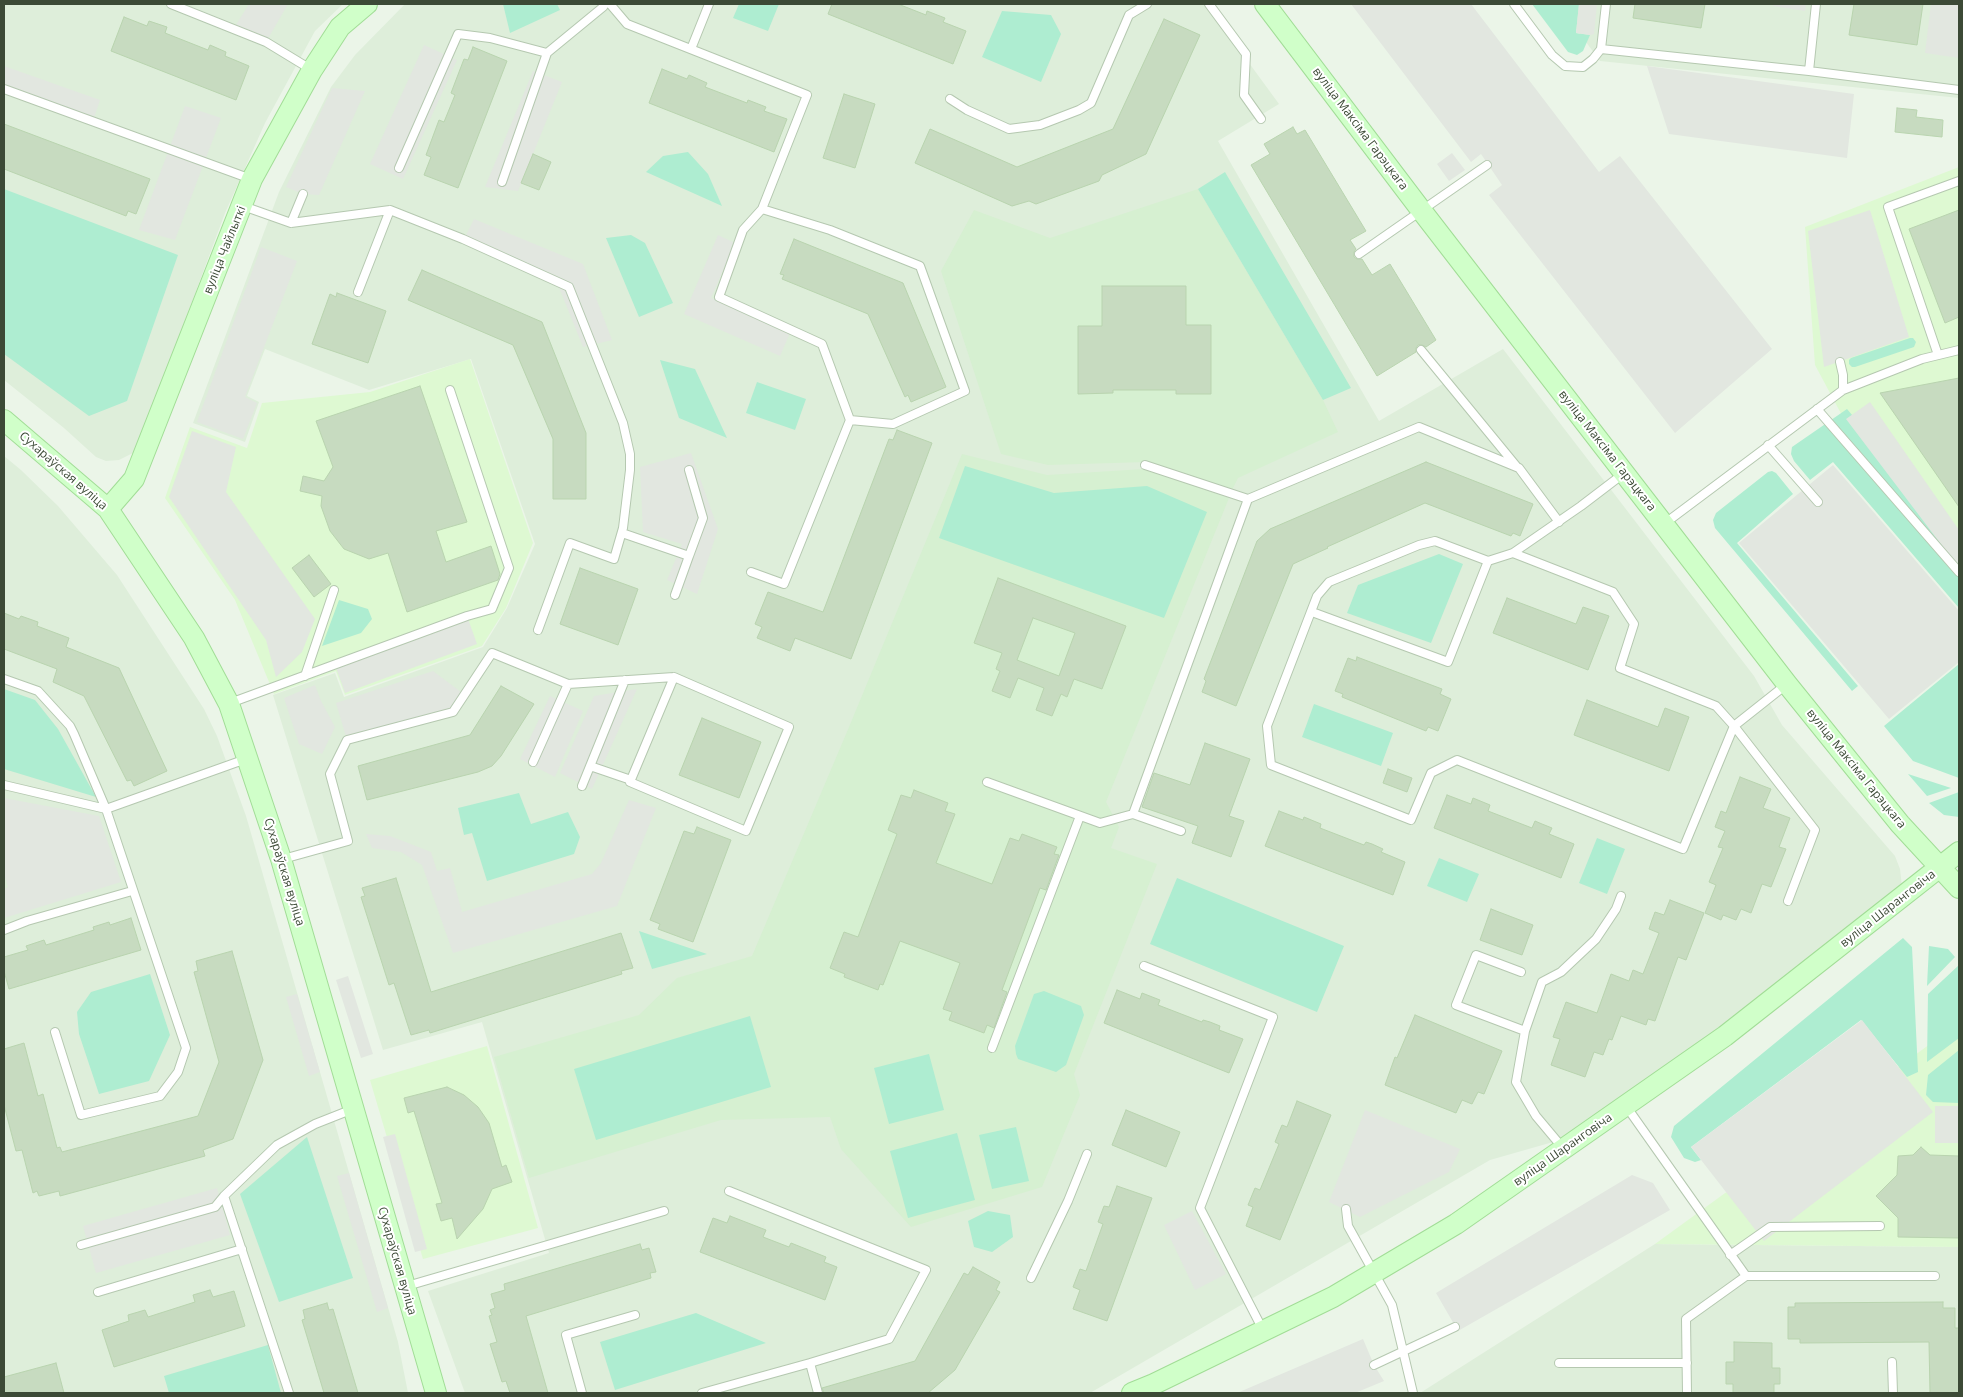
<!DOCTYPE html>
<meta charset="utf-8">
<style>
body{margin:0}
#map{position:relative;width:1963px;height:1397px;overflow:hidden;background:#ebf5e8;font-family:"Open Sans",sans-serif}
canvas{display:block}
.frame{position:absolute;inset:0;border:5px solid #3c4a36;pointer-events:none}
</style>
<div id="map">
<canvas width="1963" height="1397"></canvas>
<div class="frame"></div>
</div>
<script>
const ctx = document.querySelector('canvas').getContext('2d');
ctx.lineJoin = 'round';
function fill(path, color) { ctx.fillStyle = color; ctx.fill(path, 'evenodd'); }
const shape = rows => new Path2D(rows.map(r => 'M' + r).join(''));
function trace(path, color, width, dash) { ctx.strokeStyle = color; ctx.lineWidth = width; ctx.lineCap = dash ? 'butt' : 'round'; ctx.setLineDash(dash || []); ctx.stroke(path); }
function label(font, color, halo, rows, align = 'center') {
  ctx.font = font + ' "Open Sans",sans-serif'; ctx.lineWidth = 4; ctx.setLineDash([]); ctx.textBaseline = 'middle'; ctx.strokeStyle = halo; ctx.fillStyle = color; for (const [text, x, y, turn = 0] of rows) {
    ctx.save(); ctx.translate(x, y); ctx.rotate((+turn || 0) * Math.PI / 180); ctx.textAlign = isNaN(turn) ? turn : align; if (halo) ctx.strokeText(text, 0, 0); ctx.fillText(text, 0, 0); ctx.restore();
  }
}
fill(shape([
 [4,4,343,4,315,31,265,123,225,213,143,434,133,453,119,460,106,461,96,457,64,428,4,380],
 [405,4,1206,4,1279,104,1218,141,1379,421,1503,349,1754,676,1782,725,1895,856,1900,869,1902,887,1588,1132,1490,1160,1090,1393,465,1393,428,1291,549,1253,482,1022,383,1050,273,695,335,673,344,697,483,647,507,608,535,544,471,359,369,390,265,349,247,396,259,402,245,442,193,423,279,192,331,87,355,55],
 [1558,4,1959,4,1959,98,1600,61],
 [4,456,21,470,58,506,117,575,204,709,217,736,246,816,398,1342,408,1393,4,1393],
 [1655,1244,1959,1247,1959,1393,1420,1393]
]), '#deeeda');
fill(shape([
 [1959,167,1959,575,1845,421,1815,365,1805,227],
 [470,359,533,543,506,608,482,646,345,695,336,671,274,694,235,600,165,498,190,427,247,448,262,403,370,392],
 [1959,1023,1959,1247,1655,1244],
 [487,1046,538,1228,423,1259,370,1080]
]), '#def9d2');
fill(shape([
 [1198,189,1323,400,1338,432,1238,478,1232,490,1146,462,1048,465,1001,454,941,271,974,210,1050,238],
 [962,454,1047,475,1144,469,1229,498,1106,802,1119,827,1111,848,1157,864,1074,1074,1080,1095,1042,1187,911,1227,841,1149,830,1117,721,1120,529,1178,494,1057,639,1015,677,978,752,956,849,727]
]), '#d6f0d1');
fill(shape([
 [503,4,557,4,560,10,510,33],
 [739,4,779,4,768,31,733,18],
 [1532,4,1579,4,1576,33,1590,35,1583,51,1577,55,1568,52],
 [1002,11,1051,15,1061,34,1041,82,982,57],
 [688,152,708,174,722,206,646,172,663,156],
 [1225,172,1351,388,1323,400,1198,189],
 [4,189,178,255,127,401,89,416,4,354],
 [631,235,645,243,673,303,639,317,606,238],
 [1910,338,1913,338,1916,342,1914,347,1855,367,1852,367,1849,364,1849,360,1851,358],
 [660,360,695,369,727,438,679,418],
 [757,382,806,399,795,430,746,413],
 [1847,409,1883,452,1959,563,1959,608,1833,462,1810,480,1794,461,1791,454,1792,447],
 [965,466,1054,493,1147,486,1207,512,1164,618,939,538],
 [1772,471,1776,473,1793,494,1737,543,1858,686,1852,691,1715,528,1713,520,1716,513,1768,472],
 [1439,554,1463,564,1431,643,1347,613,1358,585],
 [339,600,368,609,372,619,361,633,322,646],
 [1959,664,1959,778,1913,761,1884,726],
 [4,689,35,700,58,729,96,797,4,769],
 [1314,704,1393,733,1381,766,1302,737],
 [1908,774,1951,788,1927,796],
 [1959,792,1959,817,1944,815,1929,803],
 [519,793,531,824,568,812,580,837,574,854,487,881,472,833,464,835,458,808],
 [1597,838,1625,849,1607,894,1579,883],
 [1439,858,1479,874,1467,902,1427,886],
 [1177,878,1344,946,1317,1012,1150,944],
 [639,931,707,954,652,969],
 [1903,938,1912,947,1918,1072,1907,1077,1861,1020,1691,1147,1701,1160,1695,1162,1684,1158,1671,1137,1674,1126],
 [1929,946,1948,949,1955,957,1927,986],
 [1959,965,1959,1038,1927,1062,1928,994],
 [150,974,170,1035,149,1081,99,1094,79,1034,77,1012,91,992],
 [1044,991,1081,1006,1084,1015,1066,1065,1056,1072,1018,1059,1016,1054,1015,1046,1034,994],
 [750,1016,771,1087,596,1140,574,1069],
 [1959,1050,1959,1103,1933,1102,1926,1095,1928,1075],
 [929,1054,944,1110,889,1124,874,1068],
 [1016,1127,1029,1181,992,1189,979,1135],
 [957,1133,975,1200,908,1218,890,1151],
 [307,1137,353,1278,279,1302,240,1194],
 [988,1211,1010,1215,1013,1237,992,1252,974,1247,968,1221],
 [696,1313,766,1343,615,1390,600,1342],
 [268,1345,281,1393,169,1393,164,1376]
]), '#aeedd1');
fill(shape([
 [249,4,288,4,266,42,234,28],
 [1351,4,1471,4,1599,172,1620,156,1772,349,1675,433,1489,195,1502,185,1481,154,1471,162],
 [1579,4,1597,4,1594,34,1590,35,1576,33],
 [1774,4,1806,4,1805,11,1773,6],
 [1931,4,1959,4,1959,58,1925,53],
 [424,45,457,60,403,179,370,164],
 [4,66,100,100,94,118,4,88],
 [1647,66,1854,94,1847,158,1669,134],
 [533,71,562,82,533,154,518,191,485,187],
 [332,88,365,91,319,195,303,194,286,187],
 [185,106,221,118,175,240,139,230],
 [1452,153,1465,170,1449,181,1437,164],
 [1870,210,1909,337,1824,367,1808,231],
 [474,219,583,264,612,340,583,347,558,285,462,243],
 [718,235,735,243,711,298,790,333,780,356,684,314],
 [261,247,297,261,245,397,257,403,243,439,197,422],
 [1870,402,1959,530,1959,568,1846,419],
 [192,431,236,447,226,492,315,619,302,652,276,677,266,640,169,497],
 [691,453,718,529,697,594,667,580,682,544,643,532,640,467],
 [1833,465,1959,611,1959,662,1889,719,1739,543],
 [467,616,477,644,345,693,335,665],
 [433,671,465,695,453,712,347,740,336,703],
 [315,685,321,701,335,727,322,754,299,744,284,698],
 [637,689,592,789,560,773,594,696],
 [550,696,583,711,555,777,520,759],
 [4,798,99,816,121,882,4,918,4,889,8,887,4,874],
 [629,800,656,808,617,906,453,953,422,865,401,852,372,848,366,834,390,836,431,852,437,871,450,868,462,912,592,874,601,863],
 [348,976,373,1054,361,1058,336,980],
 [297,994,320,1072,309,1076,286,997],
 [1862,1020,1933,1112,1764,1241,1691,1147],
 [1935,1106,1959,1106,1959,1143,1935,1143],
 [1365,1110,1460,1149,1449,1172,1360,1217,1329,1202],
 [395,1134,427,1249,415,1252,383,1137],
 [349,1173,388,1308,377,1312,337,1176],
 [1632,1175,1653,1183,1670,1210,1458,1331,1436,1293],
 [217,1188,230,1235,96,1273,83,1226],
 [1192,1211,1226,1274,1195,1290,1164,1225],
 [1363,1339,1374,1365,1384,1381,1355,1393,1237,1393]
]), '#e2e7e0');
const building = shape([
 [832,4,898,4,926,15,927,11,945,18,943,22,966,31,953,64,828,14,832,4],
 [1635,4,1705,4,1701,28,1633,18,1635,4],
 [1854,4,1923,4,1917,45,1849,35,1854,4],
 [124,17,147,26,149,21,167,27,165,33,208,50,210,45,226,52,225,56,249,66,236,100,111,51,124,17],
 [1164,19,1200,35,1146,154,1102,175,1099,181,1036,204,1029,201,1012,206,915,163,930,129,1017,167,1113,129,1164,19],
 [473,47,507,61,458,188,424,175,431,157,426,155,439,120,444,122,455,95,451,93,464,59,468,60,473,47],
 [662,69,687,79,689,75,707,83,705,87,747,103,748,100,766,107,764,111,787,119,774,152,649,103,662,69],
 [844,94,875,104,855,168,823,158,844,94],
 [1897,108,1917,110,1916,117,1943,120,1942,137,1895,132,1897,108],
 [4,124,150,179,136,214,128,211,126,216,4,169,4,124],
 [1293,127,1297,134,1305,130,1366,231,1350,240,1356,249,1354,252,1354,257,1357,259,1362,259,1372,275,1390,264,1436,340,1426,347,1422,345,1418,345,1416,348,1416,352,1377,376,1251,165,1270,154,1264,144,1293,127],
 [533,154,551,162,539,190,521,183,533,154],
 [1959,210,1959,317,1945,323,1909,229,1959,210],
 [794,239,903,283,946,387,911,402,908,395,905,397,868,314,782,279,784,275,780,274,794,239],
 [422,270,542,322,586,433,586,499,553,499,553,439,513,345,408,300,422,270],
 [1102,286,1186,286,1186,325,1211,325,1211,394,1176,394,1176,390,1113,390,1113,393,1078,394,1078,326,1102,326,1102,286],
 [337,293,386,311,368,363,312,344,330,294,336,297,337,293],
 [1959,378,1959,507,1880,393,1959,378],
 [420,386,467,522,436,531,446,562,491,546,500,574,498,580,407,612,388,553,369,559,344,549,330,531,321,506,322,496,300,491,303,476,324,481,333,467,316,421,420,386],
 [897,430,932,443,851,659,795,638,790,651,757,638,762,627,755,624,768,592,823,612,889,439,893,440,897,430],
 [1426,462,1533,504,1520,536,1513,533,1511,536,1425,503,1327,547,1328,548,1293,564,1236,706,1202,692,1206,681,1204,679,1257,541,1270,529,1426,462],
 [309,555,331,584,314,597,292,568,309,555],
 [580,568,638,589,618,645,560,624,580,568],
 [998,578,1126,626,1102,689,1074,679,1067,697,1061,694,1052,716,1036,710,1044,688,1018,678,1010,698,992,691,1000,671,996,669,1002,653,974,643,998,578],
 [1033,618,1075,633,1059,676,1017,660,1033,618],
 [1507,598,1576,624,1583,607,1609,616,1588,670,1493,633,1507,598],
 [4,613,19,619,21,616,38,622,37,626,69,638,66,647,119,668,167,771,134,786,131,780,127,781,84,696,53,682,57,669,4,649,4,613],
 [1357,657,1442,689,1440,694,1451,699,1438,731,1428,727,1426,731,1342,697,1343,694,1335,691,1348,658,1356,661,1357,657],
 [501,686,534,704,501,756,492,766,478,772,367,800,358,766,470,735,501,686],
 [1587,700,1658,727,1665,708,1689,717,1669,771,1574,735,1587,700],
 [702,718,761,742,739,798,679,775,702,718],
 [1205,743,1250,759,1229,816,1244,821,1231,857,1192,843,1198,826,1142,807,1154,773,1190,785,1205,743],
 [1388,769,1412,778,1407,792,1383,783,1388,769],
 [1740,777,1771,789,1763,808,1790,818,1779,847,1786,849,1771,887,1762,884,1751,913,1741,909,1736,920,1723,915,1721,920,1705,913,1716,885,1709,882,1723,848,1718,847,1725,831,1715,827,1721,811,1726,813,1740,777],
 [914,790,948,803,945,811,955,814,936,863,992,884,1010,838,1019,841,1022,834,1057,847,1054,854,1059,855,1046,890,1040,888,1002,990,1007,992,994,1028,987,1025,984,1033,949,1020,952,1012,943,1009,960,963,900,941,883,985,880,984,878,990,844,977,845,974,830,968,844,932,858,937,897,834,888,830,897,806,901,795,911,798,914,790],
 [1447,795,1471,804,1473,798,1490,805,1488,811,1532,828,1535,821,1542,824,1552,828,1549,834,1574,844,1561,878,1434,828,1447,795],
 [1279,811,1303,820,1304,817,1321,824,1320,828,1364,845,1366,842,1372,844,1383,849,1381,852,1405,862,1393,895,1265,846,1279,811],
 [697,827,731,840,693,942,658,929,660,924,650,920,684,831,694,834,697,827],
 [396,878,431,992,621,933,633,968,621,971,622,974,430,1033,429,1030,411,1035,394,983,389,985,361,897,365,896,362,888,396,878],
 [1670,900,1704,913,1686,960,1678,957,1655,1021,1648,1019,1646,1025,1621,1016,1612,1040,1609,1039,1603,1055,1594,1052,1585,1077,1551,1065,1560,1039,1553,1037,1566,1002,1597,1013,1611,974,1629,981,1633,970,1643,974,1659,933,1649,929,1652,920,1655,912,1664,915,1670,900],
 [1491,909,1533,925,1522,955,1480,940,1491,909],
 [131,918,141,950,9,989,4,971,4,957,28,950,26,946,44,940,46,945,94,930,93,927,109,922,110,925,131,918],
 [232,951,263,1060,233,1139,203,1150,205,1156,97,1186,60,1196,59,1191,39,1196,37,1191,33,1193,22,1150,16,1151,4,1105,4,1049,24,1043,38,1096,43,1094,57,1148,60,1147,62,1152,198,1116,219,1062,194,972,198,971,196,961,232,951],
 [1117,990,1140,999,1142,993,1160,1000,1158,1005,1202,1022,1203,1020,1210,1022,1220,1026,1219,1030,1243,1039,1229,1073,1104,1023,1117,990],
 [1415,1015,1502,1051,1484,1094,1478,1092,1472,1104,1462,1100,1456,1113,1385,1085,1395,1057,1397,1058,1415,1015],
 [447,1087,464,1095,478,1107,489,1123,502,1167,506,1165,512,1182,492,1189,483,1209,457,1239,452,1218,441,1221,436,1204,442,1203,414,1111,408,1113,404,1098,447,1087],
 [1297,1101,1331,1115,1280,1240,1246,1226,1253,1207,1248,1205,1255,1188,1260,1190,1279,1144,1275,1142,1279,1132,1282,1125,1287,1127,1297,1101],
 [1126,1110,1180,1132,1166,1167,1112,1145,1126,1110],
 [1921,1147,1930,1155,1959,1156,1959,1238,1898,1237,1898,1218,1876,1196,1897,1175,1898,1156,1913,1155,1921,1147],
 [1117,1186,1152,1198,1107,1321,1073,1309,1080,1290,1073,1287,1080,1269,1086,1271,1103,1224,1098,1222,1104,1206,1109,1207,1117,1186],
 [730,1216,766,1230,763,1237,789,1247,791,1243,826,1257,824,1262,837,1267,825,1300,700,1252,713,1218,727,1223,730,1216],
 [640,1244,642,1250,649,1248,656,1272,650,1273,651,1278,526,1316,548,1393,510,1393,506,1381,502,1382,490,1344,497,1342,489,1316,492,1315,490,1310,495,1308,491,1294,505,1290,504,1284,640,1244],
 [973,1267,1000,1282,996,1290,1000,1292,955,1370,928,1393,824,1393,822,1388,915,1361,964,1273,968,1275,973,1267],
 [210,1290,213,1297,234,1291,245,1326,114,1367,102,1330,129,1321,128,1315,145,1310,148,1317,195,1302,193,1295,210,1290],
 [1943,1302,1943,1308,1955,1308,1955,1328,1959,1328,1959,1393,1930,1393,1929,1342,1800,1343,1800,1339,1788,1339,1788,1307,1795,1307,1795,1303,1943,1302],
 [327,1303,329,1310,333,1309,358,1393,324,1393,302,1320,305,1319,303,1310,327,1303],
 [1734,1342,1772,1343,1772,1368,1780,1368,1780,1384,1774,1384,1774,1393,1733,1393,1733,1384,1726,1384,1726,1362,1734,1362,1734,1342],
 [56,1363,64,1393,4,1393,4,1377,56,1363]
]);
fill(building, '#c7dbc0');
trace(building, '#b9d4af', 1);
const lane = shape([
 [171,4,266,42,312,70],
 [610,4,627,24,807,95,762,209,743,230,719,297,822,344,850,420,784,584,751,572],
 [1209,4,1246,54,1244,95,1261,119],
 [1514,4,1552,55,1565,66,1583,67,1593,59,1601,49,1809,71,1959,90],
 [691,49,709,4],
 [1601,49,1606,4],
 [1809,71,1816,4],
 [4,89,251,179],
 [950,99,967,110,1009,129,1040,125,1079,110,1091,103,1129,15,1147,4],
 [399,168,458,34,490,38,547,53],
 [502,182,547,53,603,7,605,4],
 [243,206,291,223,390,210,463,239,569,287,623,423,630,454,630,470,623,528,614,559,570,543,538,630],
 [762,209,830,230,920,266,965,391,893,424,850,420],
 [291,223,303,194],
 [1359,254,1487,165],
 [358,292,390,210],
 [1421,350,1517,467],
 [1938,355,1888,207,1959,181],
 [1840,362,1843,375,1843,390],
 [1817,409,1959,572],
 [1768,445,1818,502],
 [1145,465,1248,499,1419,427,1519,468,1559,522],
 [1623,474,1581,506,1513,553,1488,561,1435,541,1419,545,1329,582,1317,596,1267,726,1271,765,1411,820,1431,773,1457,760,1683,849,1734,726,1787,684],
 [1664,524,1843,390,1922,359,1959,350],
 [622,533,689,556,703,518,689,470],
 [1513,553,1613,592,1634,624,1620,668,1716,706,1734,726,1815,830,1788,901],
 [675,595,689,556],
 [1312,612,1448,662,1488,561],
 [305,676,334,590],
 [4,679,38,691,70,726,74,734,106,809,186,1048,178,1072,160,1096,81,1115,55,1032],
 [230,703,467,616,492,609,509,568,450,390],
 [533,762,568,684],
 [590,766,631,780],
 [987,782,1100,823,1133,814],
 [4,785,106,809,246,759],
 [582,786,625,680],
 [1181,831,1133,814,1248,499],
 [283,859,348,841,330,774,347,740,453,712,492,653,568,684,674,677,789,727,746,831,630,782,674,677],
 [4,930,27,921,132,891],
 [1144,966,1273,1017,1200,1208,1263,1330],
 [1521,972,1476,955,1456,1005,1525,1031],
 [992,1048,1080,816],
 [1626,1106,1746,1276],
 [1562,1147,1536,1116,1516,1082,1525,1031,1542,982,1561,972,1596,939,1616,909,1621,896],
 [729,1191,926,1270,889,1339,810,1363,818,1393],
 [1346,1209,1348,1226,1392,1305,1413,1393],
 [81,1245,215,1207,224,1196],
 [1730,1255,1770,1227,1880,1226],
 [1031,1278,1068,1201,1087,1154],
 [407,1286,664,1211],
 [98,1292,242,1249],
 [1892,1362,1893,1393],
 [1559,1363,1687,1363],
 [1374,1365,1455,1327],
 [289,1393,224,1196,277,1145,315,1124,353,1109],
 [582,1393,566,1335,635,1315],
 [702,1393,810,1363],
 [1687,1393,1686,1319,1746,1276,1935,1276]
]);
const secondary = shape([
 [1265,4,1421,210,1787,684,1900,824,1959,888],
 [4,420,108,509,194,638,229,704,281,859,436,1393],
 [108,509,134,479,252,179,312,70,340,27,367,4],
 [1132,1393,1154,1384,1333,1297,1456,1224,1725,1036,1959,852]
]);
trace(lane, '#b5c8b0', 10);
trace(secondary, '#a1dd96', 22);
trace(lane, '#fff', 8);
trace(secondary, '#d0ffc9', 20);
label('12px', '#3c4a36', '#fff', [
 ["вуліца Максіма Гарэцкага",1360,129,53],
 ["вуліца Чайлыткі",225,250,-68],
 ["вуліца Максіма Гарэцкага",1607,451,52],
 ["Сухараўская вуліца",63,471,41],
 ["вуліца Максіма Гарэцкага",1856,769,51],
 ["Сухараўская вуліца",284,872,73],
 ["вуліца Шаранговіча",1888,909,-38],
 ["вуліца Шаранговіча",1563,1150,-35],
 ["Сухараўская вуліца",397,1261,74]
]);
</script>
